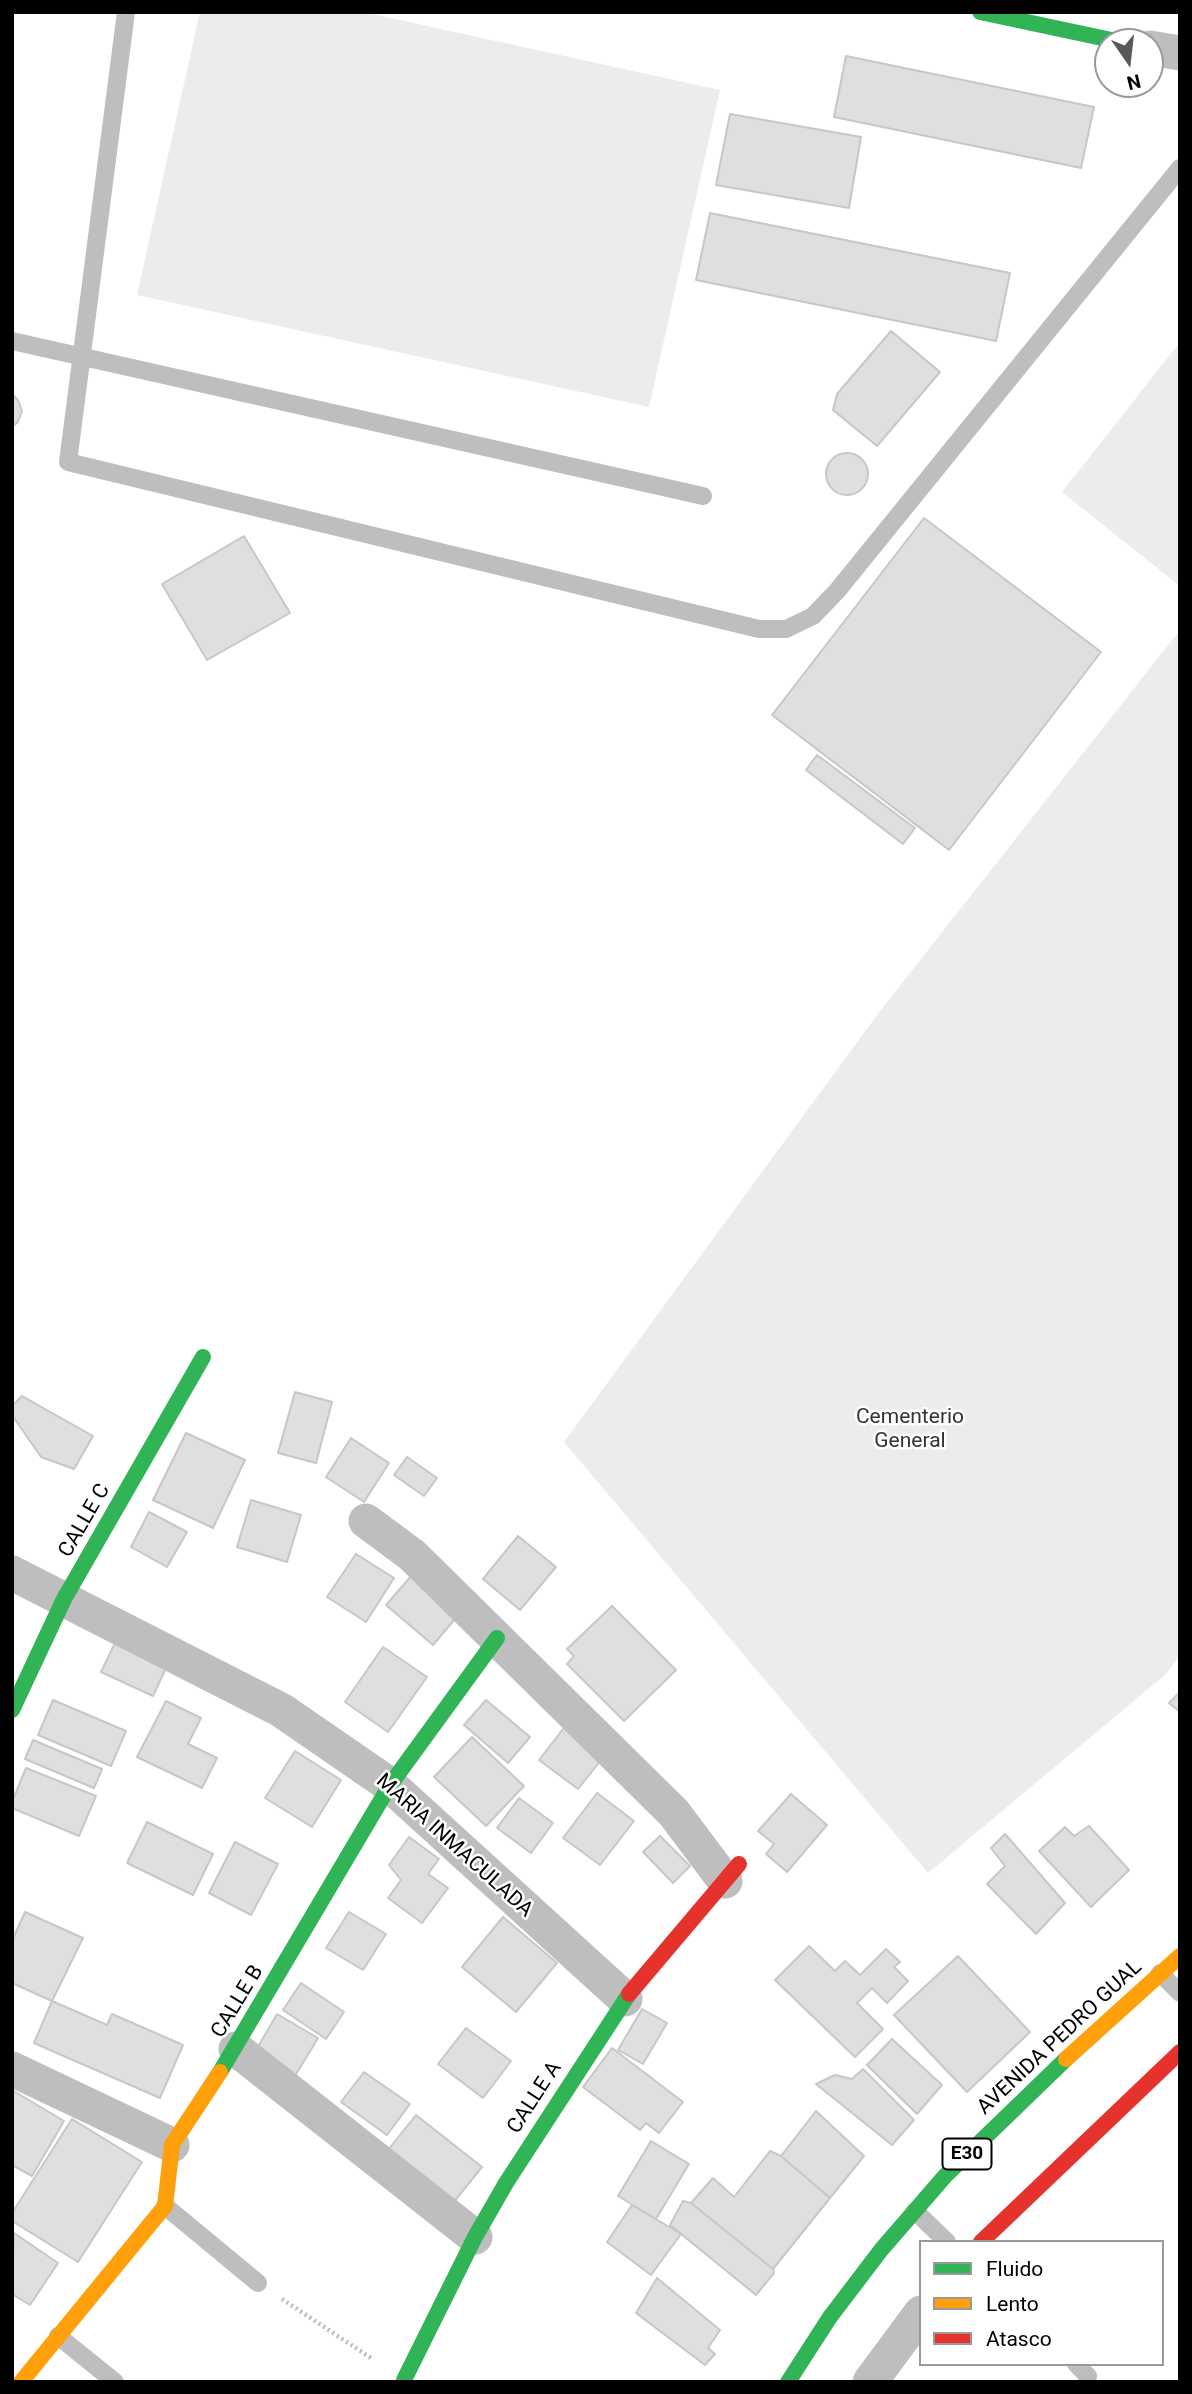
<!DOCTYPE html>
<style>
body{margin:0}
#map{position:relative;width:1192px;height:2394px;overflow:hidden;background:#fff;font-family:Roboto,sans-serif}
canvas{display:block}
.frame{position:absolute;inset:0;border:14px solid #000;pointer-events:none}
.legend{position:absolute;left:919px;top:2240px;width:245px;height:126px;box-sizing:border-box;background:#fff;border:2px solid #999;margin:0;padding:9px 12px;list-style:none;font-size:21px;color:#000}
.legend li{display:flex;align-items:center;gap:14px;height:35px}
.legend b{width:35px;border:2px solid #999}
.north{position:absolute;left:1094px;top:28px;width:70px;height:70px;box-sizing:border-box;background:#fff;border:2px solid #999;border-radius:50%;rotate:166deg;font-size:19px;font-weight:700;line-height:28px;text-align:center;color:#000}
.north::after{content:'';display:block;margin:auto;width:24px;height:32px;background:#595959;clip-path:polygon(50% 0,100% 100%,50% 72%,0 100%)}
</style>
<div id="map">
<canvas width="1192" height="2394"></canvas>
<div class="frame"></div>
<ul class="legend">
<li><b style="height:9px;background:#30b455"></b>Fluido</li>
<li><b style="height:9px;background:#ff9f0a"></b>Lento</li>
<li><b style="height:9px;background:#e5322d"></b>Atasco</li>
</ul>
<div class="north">N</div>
</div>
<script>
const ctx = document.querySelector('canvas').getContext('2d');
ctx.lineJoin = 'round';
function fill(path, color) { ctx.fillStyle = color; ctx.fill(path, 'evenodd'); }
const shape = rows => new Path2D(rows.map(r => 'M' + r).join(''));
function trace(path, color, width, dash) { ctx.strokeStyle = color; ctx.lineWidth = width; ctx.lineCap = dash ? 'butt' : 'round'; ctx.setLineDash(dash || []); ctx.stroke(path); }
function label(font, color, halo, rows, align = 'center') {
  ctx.font = font + ' Roboto,sans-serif'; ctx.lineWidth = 5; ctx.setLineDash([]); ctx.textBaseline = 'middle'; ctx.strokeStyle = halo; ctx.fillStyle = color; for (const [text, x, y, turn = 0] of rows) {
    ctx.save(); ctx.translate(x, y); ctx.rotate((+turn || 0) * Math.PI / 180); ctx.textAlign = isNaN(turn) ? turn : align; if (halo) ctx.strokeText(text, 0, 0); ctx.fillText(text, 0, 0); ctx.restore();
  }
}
fill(shape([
 [200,12,363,12,720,90,649,407,137,295],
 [1180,342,1180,586,1062,492],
 [1180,630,1180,1655,1166,1674,928,1873,564,1442,880,1011]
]), '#ececec');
const building = shape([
 [846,56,1094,107,1081,168,834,117,846,56],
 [730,114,861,137,849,208,716,185,730,114],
 [710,213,1010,273,996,341,696,280,710,213],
 [891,331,940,372,877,446,833,410,837,394,891,331],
 [12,394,18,400,22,411,18,422,12,427,12,394],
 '826 474a21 21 0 1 1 42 0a21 21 0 1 1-42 0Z',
 [924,518,1101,652,949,850,772,715,924,518],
 [244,536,290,613,207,660,162,584,244,536],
 [817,755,915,828,903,844,806,770,817,755],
 [295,1392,332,1402,316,1463,278,1453,295,1392],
 [22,1396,93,1436,74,1469,41,1457,12,1415,12,1406,22,1396],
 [186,1433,245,1460,213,1528,153,1500,186,1433],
 [351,1438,389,1463,364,1502,326,1477,351,1438],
 [407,1457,437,1478,424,1496,394,1475,407,1457],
 [251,1500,301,1515,287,1562,237,1547,251,1500],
 [149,1512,187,1532,167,1567,131,1547,149,1512],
 [518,1536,556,1567,520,1610,483,1579,518,1536],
 [356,1554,394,1578,366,1622,327,1597,356,1554],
 [413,1574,460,1613,433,1645,386,1605,413,1574],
 [612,1606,676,1670,624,1721,567,1664,574,1656,567,1649,612,1606],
 [116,1641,167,1666,153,1696,101,1672,116,1641],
 [383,1647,427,1677,388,1732,345,1702,383,1647],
 [1180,1692,1180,1712,1169,1703,1180,1692],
 [53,1700,126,1731,111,1766,38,1735,53,1700],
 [486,1700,530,1737,508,1763,464,1725,486,1700],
 [166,1701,201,1718,188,1744,217,1758,202,1788,137,1757,166,1701],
 [570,1720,609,1750,578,1789,539,1760,570,1720],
 [472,1737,524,1786,486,1826,434,1777,472,1737],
 [33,1740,102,1769,94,1788,25,1759,33,1740],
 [295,1751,341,1780,312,1827,265,1798,295,1751],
 [26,1768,96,1796,79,1836,12,1808,12,1802,26,1768],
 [597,1793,634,1821,600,1865,563,1838,597,1793],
 [791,1794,827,1825,787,1872,766,1854,774,1844,758,1831,791,1794],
 [519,1798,553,1823,531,1853,497,1828,519,1798],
 [147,1822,213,1854,193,1895,127,1863,147,1822],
 [1089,1826,1129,1870,1091,1907,1039,1851,1065,1827,1074,1836,1089,1826],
 [1005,1834,1065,1903,1036,1934,987,1884,1005,1866,991,1848,1005,1834],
 [660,1836,690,1866,673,1883,643,1852,660,1836],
 [409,1837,439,1859,428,1874,448,1888,422,1923,388,1898,401,1880,389,1865,409,1837],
 [235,1842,278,1864,251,1915,209,1893,235,1842],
 [25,1912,83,1938,52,2001,12,1983,12,1941,25,1912],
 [349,1912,386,1934,363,1970,326,1948,349,1912],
 [503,1917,557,1963,516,2012,462,1967,503,1917],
 [809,1946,835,1971,845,1961,860,1975,886,1949,900,1962,894,1967,908,1981,887,2003,872,1988,857,2003,883,2029,855,2057,775,1980,809,1946],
 [958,1956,1030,2032,967,2092,894,2015,958,1956],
 [301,1983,344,2012,326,2039,283,2010,301,1983],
 [52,2001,107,2025,112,2014,183,2045,160,2098,34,2043,52,2001],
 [642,2009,667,2023,643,2064,618,2050,642,2009],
 [277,2014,318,2038,295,2076,255,2052,277,2014],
 [466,2028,511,2061,483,2098,438,2064,466,2028],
 [892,2039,942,2085,917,2114,867,2065,892,2039],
 [612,2048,683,2102,659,2133,646,2123,640,2130,583,2087,612,2048],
 [863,2069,914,2120,892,2145,816,2084,835,2075,852,2079,863,2069],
 [364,2072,410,2104,387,2135,341,2102,364,2072],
 [12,2090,64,2121,32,2176,12,2165,12,2090],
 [816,2111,864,2156,830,2198,781,2156,816,2111],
 [416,2115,482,2167,453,2203,388,2150,416,2115],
 [72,2119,142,2162,78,2262,12,2221,12,2213,72,2119],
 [651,2141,689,2164,656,2219,618,2196,651,2141],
 [770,2151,781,2156,830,2198,773,2269,691,2203,713,2178,734,2197,770,2151],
 [683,2201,691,2203,773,2269,774,2273,756,2295,670,2225,683,2201],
 [632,2205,681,2234,651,2275,607,2242,632,2205],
 [14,2233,58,2263,30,2305,12,2294,14,2233],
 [657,2278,720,2330,708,2348,715,2354,705,2365,636,2313,657,2278]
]);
fill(building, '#dfdfdf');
trace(building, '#c7c7c7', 2);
trace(shape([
 [282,2299,371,2358]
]), '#b9b9b9', 4.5, [2, 3.5]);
trace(shape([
 [126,12,68,462,759,629,786,629,813,616,837,591,1180,168],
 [12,341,703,496],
 [1160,1973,1180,1993],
 [165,2206,258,2283],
 [915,2211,947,2242],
 [58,2336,115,2382],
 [1076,2364,1088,2376,1087,2382]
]), '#bebebe', 18);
trace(shape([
 [1150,48,1180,53],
 [366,1521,412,1555,674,1813,725,1881],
 [12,1573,281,1710,390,1785,625,1999],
 [236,2049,475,2237],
 [12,2069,172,2145],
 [870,2382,921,2313]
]), '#bebebe', 35);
trace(shape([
 [980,12,1121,42],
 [12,1710,64,1599,203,1357],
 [220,2072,390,1785,497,1638],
 [404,2380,475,2237,506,2183,629,1994],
 [788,2382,830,2317,881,2250,945,2176,1066,2059]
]), '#30b455', 16);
trace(shape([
 [1066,2059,1180,1956],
 [21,2382,165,2206,172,2145,220,2072]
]), '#ff9f0a', 16);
trace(shape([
 [629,1994,739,1864],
 [981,2242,1180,2052]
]), '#e5322d', 16);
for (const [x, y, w] of [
 [967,2154,49]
]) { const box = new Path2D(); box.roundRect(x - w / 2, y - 15.5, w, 31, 5); ctx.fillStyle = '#fff'; ctx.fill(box); trace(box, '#000', 2); }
label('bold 19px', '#000', null, [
 ["E30",967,2154]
]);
label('21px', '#333', '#fff', [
 ["Cementerio",910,1418],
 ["General",910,1442]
]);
label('21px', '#000', '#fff', [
 ["CALLE C",85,1521,-60],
 ["MARIA INMACULADA",454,1846,42],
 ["CALLE B",238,2002,-59],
 ["AVENIDA PEDRO GUAL",1060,2038,-43],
 ["CALLE A",535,2098,-57]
]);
</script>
